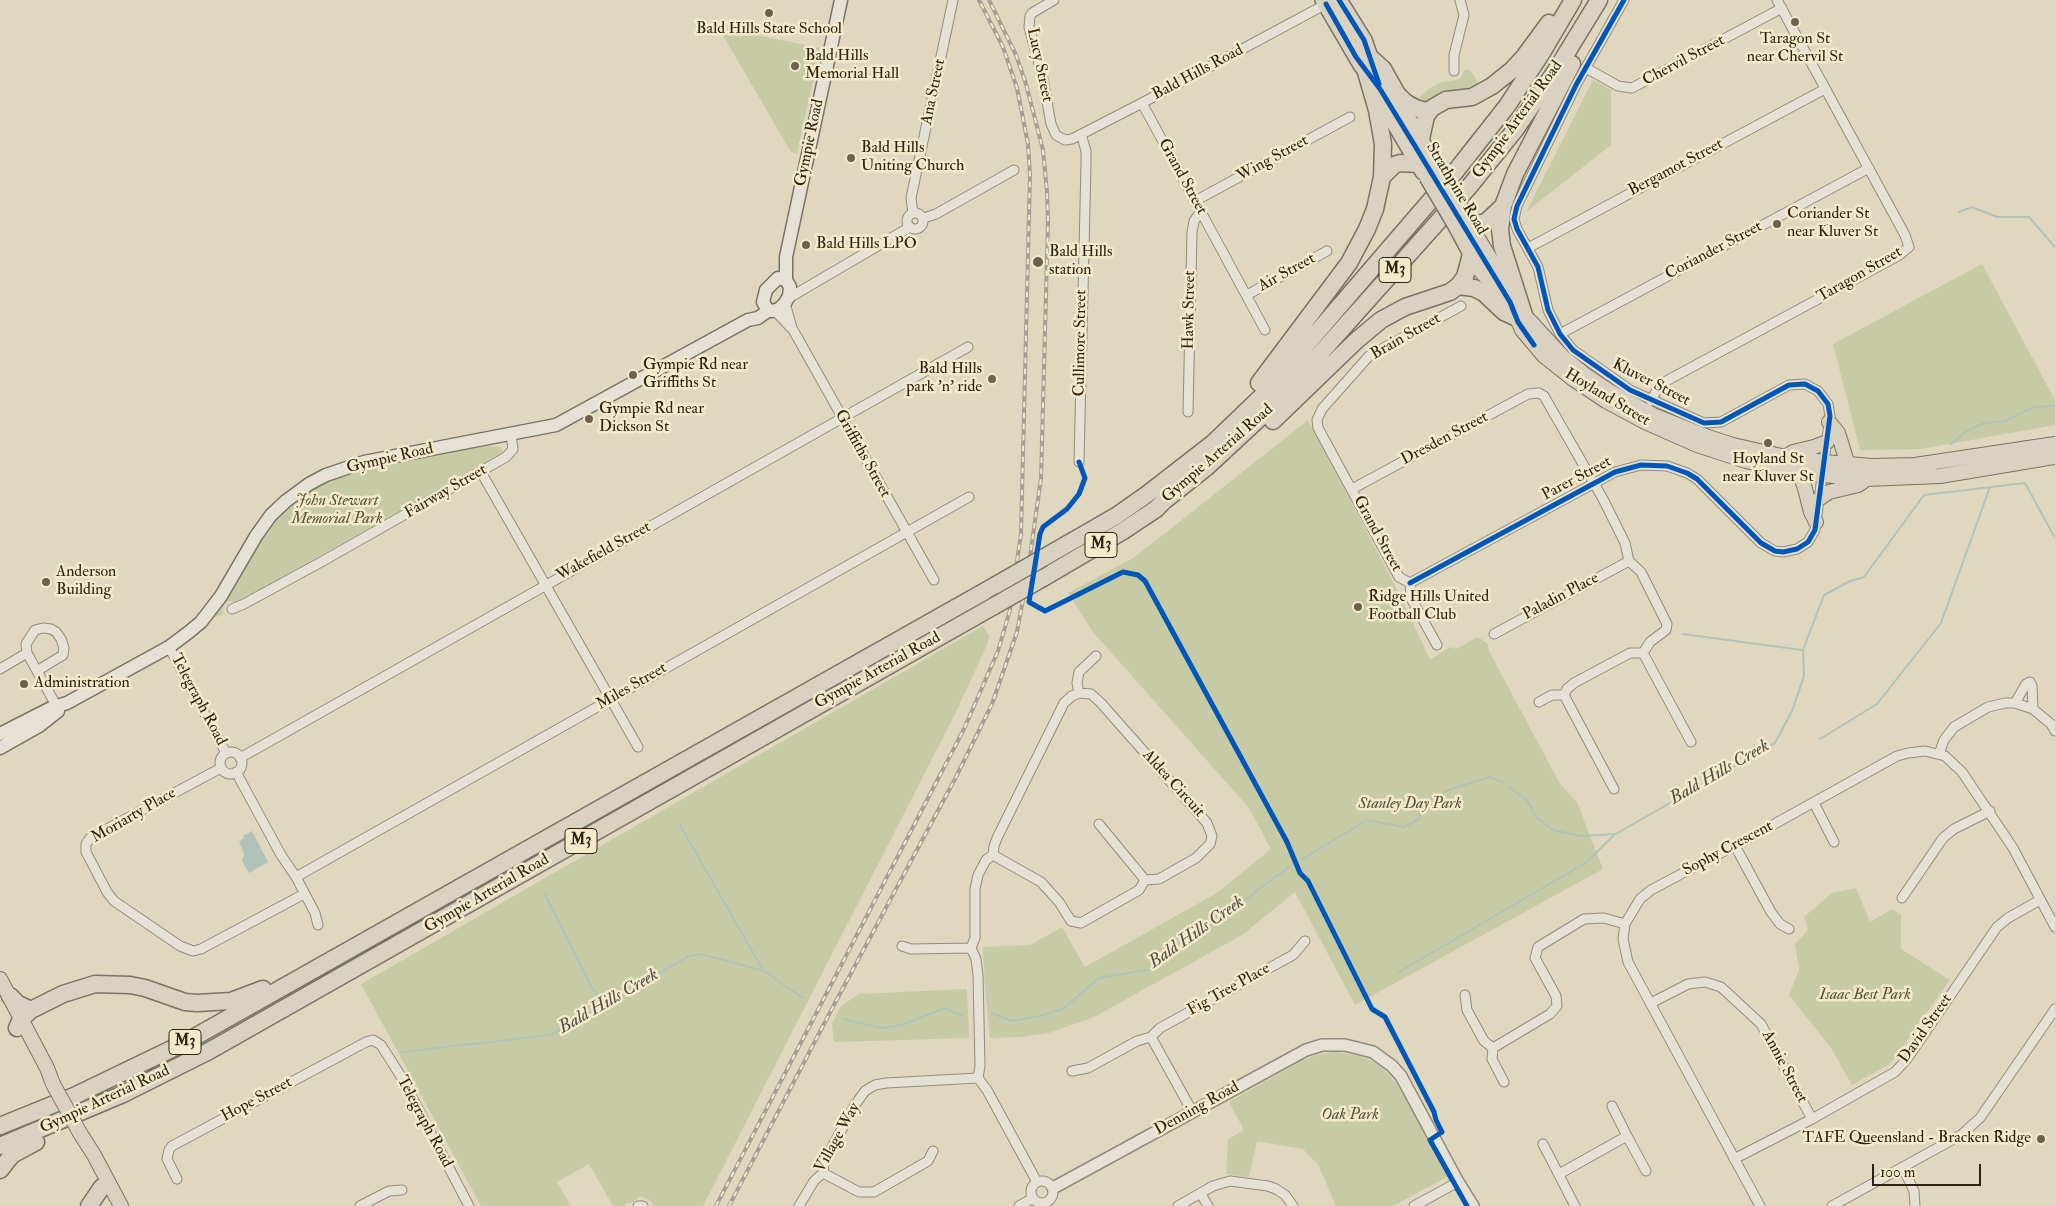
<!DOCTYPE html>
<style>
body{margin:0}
#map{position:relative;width:2055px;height:1206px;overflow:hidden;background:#dfd7be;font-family:"IM FELL Double Pica",serif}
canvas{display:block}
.scale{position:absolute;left:1872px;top:1164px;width:109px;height:22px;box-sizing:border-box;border:2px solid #2e2210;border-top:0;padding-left:6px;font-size:15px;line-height:18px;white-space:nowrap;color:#2e2210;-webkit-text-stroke:4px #f3eacc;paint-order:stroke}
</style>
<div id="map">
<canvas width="2055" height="1206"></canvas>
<div class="scale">100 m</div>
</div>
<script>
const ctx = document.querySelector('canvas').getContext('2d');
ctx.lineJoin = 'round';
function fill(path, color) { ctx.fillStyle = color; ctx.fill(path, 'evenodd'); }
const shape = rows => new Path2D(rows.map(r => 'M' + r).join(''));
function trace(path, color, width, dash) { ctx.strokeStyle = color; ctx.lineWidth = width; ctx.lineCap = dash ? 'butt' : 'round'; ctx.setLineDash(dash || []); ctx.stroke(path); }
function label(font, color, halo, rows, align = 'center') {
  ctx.font = font + ' "IM FELL Double Pica",serif'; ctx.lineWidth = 5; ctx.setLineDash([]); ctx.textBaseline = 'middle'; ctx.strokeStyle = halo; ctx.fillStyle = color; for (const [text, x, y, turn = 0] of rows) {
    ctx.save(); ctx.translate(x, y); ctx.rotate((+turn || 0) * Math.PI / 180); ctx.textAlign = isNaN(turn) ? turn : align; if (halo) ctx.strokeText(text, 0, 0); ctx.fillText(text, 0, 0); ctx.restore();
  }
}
fill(shape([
 [718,27,820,48,797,154,791,152],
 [1464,70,1469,70,1473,74,1480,86,1427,102,1411,98,1420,97,1428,89,1441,82,1458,80,1463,75],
 [1593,80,1611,90,1611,145,1526,212],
 [1982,264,2055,400,2055,425,1921,449,1860,450,1833,344],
 [1308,420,1400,595,1430,660,1450,647,1456,649,1478,637,1488,644,1489,651,1560,784,1577,802,1603,869,1355,1005,1295,892,1242,935,1094,1017,1049,1033,1021,1037,990,1038,985,988,983,947,1030,945,1062,927,1085,967,1217,893,1271,849,1249,808,1093,632,1068,593,1135,557],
 [486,446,500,447,503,452,237,603,230,601,226,603,223,607,223,614,214,618,253,550,276,517,311,490,335,477,375,465],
 [983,626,989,636,987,645,955,714,703,1206,653,1206,651,1201,641,1196,631,1203,627,1203,625,1206,613,1206,589,1164,557,1182,571,1206,481,1206,361,984],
 [1856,888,1870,922,1892,909,1901,915,1901,949,1950,980,1894,1059,1888,1065,1852,1085,1831,1048,1789,995,1799,970,1795,944,1808,930,1804,917,1832,893],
 [967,989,969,1038,834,1042,832,1023,841,1006,859,994],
 [1334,1052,1361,1056,1374,1062,1387,1072,1401,1089,1447,1177,1393,1206,1336,1206,1319,1166,1303,1149,1257,1141,1249,1177,1226,1174,1228,1139,1244,1130,1229,1102,1301,1061,1316,1055]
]), '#c6cba5');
fill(shape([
 [252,831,268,862,249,873,242,861,244,854,239,842,244,838,243,836]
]), '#b1c2b8');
trace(shape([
 [1959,212,1972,207,1997,217,2029,217,2055,247],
 [1951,444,1967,431,1984,423,2005,421,2034,407,2055,406],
 [1683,634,1802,650],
 [1820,739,1877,704,1941,623,1990,487],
 [1510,788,1527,800,1537,818,1553,830,1581,836,1616,834,1775,743,1792,711,1804,676,1803,650,1824,595,1850,581,1864,577,1924,495,2025,483,2055,538],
 [680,825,763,970],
 [1302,859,1367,820,1404,827,1419,819,1424,803,1451,789,1490,777,1504,783],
 [545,895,591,986,604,1005],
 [1399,972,1587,862,1615,834],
 [991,1013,1012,1021,1040,1016,1063,1009,1099,978,1152,969,1289,867],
 [843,1019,881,1028,902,1025,945,1008,962,1016],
 [402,1052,551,1035,689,956,701,954,764,971,803,998]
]), '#b1c2b8', 2);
const minor = shape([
 [1054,0,1032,13,1030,16,1029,27,1043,79,1051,124,1056,135,1065,140,1072,139,1142,103,1328,3],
 [1586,68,1618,86,1632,88,1782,8],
 [1454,71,1454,55,1464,15,1460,0],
 [1142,103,1265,330],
 [1195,201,1350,117],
 '907 221a8 8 0 1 1 16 0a8 8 0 1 1-16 0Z',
 [913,213,911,198,953,0],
 [924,218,936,214,1014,170],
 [1528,248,1825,89],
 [1247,295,1327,251],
 [787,299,910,227],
 [785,303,792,328,934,580],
 [775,311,791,328],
 [1560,334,1869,168],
 [1651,401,1659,386,1668,380,1898,256,1909,247,1905,235,1777,0],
 [1188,412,1192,232,1194,221,1201,211],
 [1079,462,1086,164,1086,151,1081,134],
 [481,472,638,747],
 [1352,489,1528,394,1539,393,1544,396,1603,499,1625,543,1629,561,1641,572,1667,624,1666,630,1650,642,1643,653,1630,653,1574,683,1567,689,1564,695,1552,695,1539,702],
 [1410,583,1615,472,1641,465,1667,466,1687,473,1697,479,1761,543,1775,551,1783,552,1797,549,1808,542,1815,530,1830,416,1828,404,1818,391,1805,384,1789,385,1721,422,1704,423,1630,390,1573,350,1560,334,1548,310,1538,267,1517,229,1514,219,1517,206,1576,85,1624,0],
 [232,609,244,604,323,561,506,457,513,449,511,435],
 [1494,634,1629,561],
 [1437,645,1411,598,1410,583,1399,577,1318,428,1317,420,1322,409,1369,356,1461,306],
 [169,647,226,753],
 [1643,653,1691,742],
 [0,669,27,653],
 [37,671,63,655,64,648,61,639,56,632,51,629,43,628,35,630,26,644,27,653,57,707],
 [1079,693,1091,694,1100,702,1207,823,1212,836,1210,844,1196,858,1159,879,1145,880,1139,890,1081,923,1071,921,1059,902,1041,882,993,855,994,846,997,838,1064,703,1072,696,1079,693],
 [1079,693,1077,683,1079,672,1096,656],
 [1564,695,1614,789],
 [2015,703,2026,684,2030,682,2032,686,2033,709],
 '220 763a11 11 0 1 1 22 0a11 11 0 1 1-22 0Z',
 [1939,754,1944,740,1954,727,1988,707,2005,703,2015,703,2033,709,2051,724,2055,731],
 [240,758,968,347],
 [221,768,90,838,86,844,86,852,107,892,114,901,180,946,193,951,201,949,304,894],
 [236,772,281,855,296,877,315,913,318,925],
 [1814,803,1834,842],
 [1099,824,1145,880],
 [1735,846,1771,912,1780,924,1789,929],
 [993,855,986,860,978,875,975,889,975,938,971,948,976,959,978,975,980,1066,978,1078,987,1090,1037,1182],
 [296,877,969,497],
 [1902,898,1943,838,1954,829,1990,811],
 [902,946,911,949,971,948],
 [1465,995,1467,1010,1484,1041,1493,1048],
 [1651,1003,1688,984,1705,982,1721,987,1761,1024,1812,1119],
 [1151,1037,1160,1028,1293,955,1305,941],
 [1072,1071,1088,1068,1137,1041,1151,1037,1192,1111],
 [1504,1082,1492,1059,1493,1048,1550,1014,1557,1006,1556,996,1535,958,1538,947,1584,919,1604,918,1625,924],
 [1627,1136,1646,1171],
 [1543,1144,1575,1206],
 [1734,1159,1812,1119,1895,1072,1907,1059,1997,927,2008,918,2040,900],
 [1903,1168,1914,1191,1915,1206],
 [823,1173,859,1192,874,1192,928,1161,933,1151],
 [1559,1174,1627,1136,1612,1106],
 [177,1179,167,1159,169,1150,172,1146,366,1042,373,1040,381,1045,402,1078,469,1206],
 '1031 1192a11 11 0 1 1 22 0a11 11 0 1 1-22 0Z',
 [1201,1194,1208,1206],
 [360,1206,389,1191,402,1190],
 [638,1206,643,1206],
 [799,1206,814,1181,823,1173,824,1162,855,1105,865,1091,875,1085,886,1083,978,1078],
 [1019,1206,1033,1198],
 [1178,1206,1213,1186,1230,1181,1268,1186,1276,1189,1285,1195,1293,1206],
 [1414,1206,1458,1182],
 [1760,1206,1628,962,1623,939,1625,924,1640,899,1651,890,1751,837,1897,756,1908,753,1925,751,1945,756,1962,772,2013,848,2055,927],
 [1832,1206,1961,1135,1980,1118,2055,1009]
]);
const tertiary = shape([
 [1053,1188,1306,1050,1322,1045,1345,1045,1373,1052,1392,1066,1401,1076,1458,1182,1473,1206]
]);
const secondary = shape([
 [786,280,778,278,766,290,763,302,767,309,772,311,779,309,785,303,789,296,790,287,786,280,786,257,841,0],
 [0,734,51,708,67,703,169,647,189,632,201,622,221,596,256,536,271,515,286,501,309,484,326,475,364,462,556,425,748,320,758,318,769,310],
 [0,748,39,726,58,711]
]);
const primary = shape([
 [1470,225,1496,268,1522,330,1544,356,1573,379,1606,401,1645,422,1697,445,1746,461,1772,467,1823,475,1866,479,1940,476,2055,457],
 [1471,254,1479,269,1494,287,1530,321,1563,357,1584,374,1609,391,1653,415,1708,437,1733,445,1786,457,1824,462,1872,466,1915,465,2055,444],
 [1829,422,1838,433,1848,465],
 [1787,456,1793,452,1814,447,1827,442],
 [1798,471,1804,485,1811,512,1816,522],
 [1820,498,1829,492,1858,485,1864,481],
 [0,979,47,1068,53,1084],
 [80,1133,94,1155,121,1206]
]);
const trunk = shape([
 [1323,0,1361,65,1411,123,1437,168],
 [1339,0,1364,40,1375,71],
 [1383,95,1393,121,1423,172],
 [1456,226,1471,254]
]);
const motorway = shape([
 [1372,59,1383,69,1397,94,1405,102,1415,108,1429,112],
 [1421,139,1426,116,1432,108,1446,100,1472,97,1492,86,1512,70,1524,57,1549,23],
 [1382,177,1394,165,1400,163,1418,164],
 [1470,225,1486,222,1503,206],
 [1458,286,1474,288,1484,293,1504,312,1517,318],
 [1524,315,1502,246,1500,229,1503,206,1515,174,1572,64],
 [1259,383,1349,263,1367,229,1375,209,1382,177,1383,144,1377,110,1366,72],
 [1273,421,1357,340,1381,320,1405,307,1450,292,1458,286,1465,277,1471,254],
 [1043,558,1116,516,1146,495,1213,443,1264,394,1455,172,1507,106,1543,51,1573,0],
 [1043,578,1123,531,1156,509,1164,501,1207,467,1275,404,1469,187,1515,130,1555,72,1599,0],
 [10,996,18,1004,31,1010],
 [17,1028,21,1019,31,1010,63,994,95,984,130,985,145,988,185,1002,197,1003,231,1001,263,989],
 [0,1126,74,1096,184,1043,996,585],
 [0,1146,121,1095,209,1051,994,606],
 [0,1170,12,1155,36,1142],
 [89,1206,102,1187]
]);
trace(minor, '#918b7b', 11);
trace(tertiary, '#918b7b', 14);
trace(secondary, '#787264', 15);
trace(primary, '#787264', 16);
trace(trunk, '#787264', 18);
trace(motorway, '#787264', 19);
trace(minor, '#e5e1d5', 9);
trace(tertiary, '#e5e1d5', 11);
trace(secondary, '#e5e1d5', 12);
trace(primary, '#d9d2c0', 14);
trace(trunk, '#d9d2c0', 15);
trace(motorway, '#d9d2c0', 16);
const rail = shape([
 [716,1206,964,729,998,651,1010,610,1021,534,1030,175,1028,144,1017,88,1003,47,979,0],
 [729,1206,835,1003,956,777,992,704,1017,632,1027,578,1041,478,1048,221,1047,192,1043,150,1026,84,1016,55,989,0]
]);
trace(rail, '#a49f94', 4);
trace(rail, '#f3eacc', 2, [5.5]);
const primaryBridge = shape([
 [53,1084,80,1133]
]);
const trunkBridge = shape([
 [1437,168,1465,216],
 [1427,177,1456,226]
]);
const motorwayBridge = shape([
 [996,585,1043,558],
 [994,606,1043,578]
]);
trace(primaryBridge, '#787264', 16, []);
trace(trunkBridge, '#787264', 18, []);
trace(motorwayBridge, '#787264', 19, []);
trace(primaryBridge, '#d9d2c0', 14);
trace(trunkBridge, '#d9d2c0', 15);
trace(motorwayBridge, '#d9d2c0', 16);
trace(shape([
 [1339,0,1364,40,1379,84],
 [1326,4,1356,57,1380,89,1415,146,1510,302,1518,322,1534,345],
 [1079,462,1085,478,1079,494,1067,509,1043,527,1040,534,1029,602,1045,611,1123,572,1138,575,1145,581,1287,842,1300,873,1308,881,1372,1009,1385,1017,1434,1112,1436,1120,1442,1132,1430,1140,1467,1206],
 [1410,583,1615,472,1641,465,1667,466,1687,473,1697,479,1761,543,1775,551,1783,552,1797,549,1808,542,1815,530,1830,416,1828,404,1818,391,1805,384,1789,385,1721,422,1704,423,1630,390,1573,350,1560,334,1548,310,1538,267,1517,229,1514,219,1517,206,1576,85,1624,0]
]), '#0057b8', 5);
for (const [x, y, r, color] of [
 [769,13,5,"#6c614d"],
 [1795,22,5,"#6c614d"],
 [795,66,5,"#6c614d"],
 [851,158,5,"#6c614d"],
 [1777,224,5,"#6c614d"],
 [806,245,5,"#6c614d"],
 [1038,262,6,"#6c614d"],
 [633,375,5,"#6c614d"],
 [992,379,5,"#6c614d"],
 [589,419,5,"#6c614d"],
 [1768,443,5,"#6c614d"],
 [46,582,5,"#6c614d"],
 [1358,607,5,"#6c614d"],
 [24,684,5,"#6c614d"],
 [2041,1139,5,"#6c614d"]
]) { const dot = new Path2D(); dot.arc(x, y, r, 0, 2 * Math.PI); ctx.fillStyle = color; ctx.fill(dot); trace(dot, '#f3eacc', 2); }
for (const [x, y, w] of [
 [1395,270,32],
 [1101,545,32],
 [581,841,32],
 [185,1042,32]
]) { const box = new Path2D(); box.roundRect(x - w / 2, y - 12.5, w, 25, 4); ctx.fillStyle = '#f3eacc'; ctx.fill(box); trace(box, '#2e2210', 1); }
label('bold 15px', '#2e2210', null, [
 ["M3",1395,270],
 ["M3",1101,545],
 ["M3",581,841],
 ["M3",185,1042]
]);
label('16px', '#2e2210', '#f3eacc', [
 ["Bald Hills State School",769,30,"center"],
 ["Taragon St",1795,40,"center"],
 ["near Chervil St",1795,58,"center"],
 ["Bald Hills",805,57],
 ["Memorial Hall",805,75],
 ["Bald Hills",861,149],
 ["Uniting Church",861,167],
 ["Coriander St",1787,215],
 ["near Kluver St",1787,233],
 ["Bald Hills LPO",816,245],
 ["Bald Hills",1049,253],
 ["station",1049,271],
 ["Gympie Rd near",643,366],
 ["Griffiths St",643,384],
 ["Bald Hills",982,370,"right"],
 ["park 'n' ride",982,388,"right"],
 ["Gympie Rd near",599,410],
 ["Dickson St",599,428],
 ["Hoyland St",1768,460,"center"],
 ["near Kluver St",1768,478,"center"],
 ["Anderson",56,573],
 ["Building",56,591],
 ["Ridge Hills United",1368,598],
 ["Football Club",1368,616],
 ["Administration",34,684],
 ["TAFE Queensland - Bracken Ridge",2031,1139,"right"]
], 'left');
label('16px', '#2e2210', '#f3eacc', [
 ["Chervil Street",1684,61,-28],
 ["Lucy Street",1039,65,78],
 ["Bald Hills Road",1198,73,-28],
 ["Ana Street",934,92,-78],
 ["Gympie Arterial Road",1518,120,-54],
 ["Gympie Road",810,143,-78],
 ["Wing Street",1273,159,-29],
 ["Bergamot Street",1676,168,-28],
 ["Grand Street",1182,177,61],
 ["Strathpine Road",1456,189,59],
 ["Coriander Street",1714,251,-28],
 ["Air Street",1287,273,-29],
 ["Taragon Street",1860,275,-30],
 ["Hawk Street",1190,310,-89],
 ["Brain Street",1406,337,-30],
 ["Cullimore Street",1081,343,-89],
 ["Kluver Street",1651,383,27],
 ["Hoyland Street",1607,398,31],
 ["Dresden Street",1445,439,-28],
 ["Griffiths Street",862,454,61],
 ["Gympie Arterial Road",1218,454,-41],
 ["Gympie Road",390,459,-13],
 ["Parer Street",1577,479,-28],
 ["Fairway Street",446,492,-30],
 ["Grand Street",1377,534,61],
 ["Wakefield Street",604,552,-29],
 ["Paladin Place",1561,597,-28],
 ["Gympie Arterial Road",878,671,-29],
 ["Miles Street",632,687,-30],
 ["Telegraph Road",198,700,62],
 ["Aldea Circuit",1173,784,48],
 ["Moriarty Place",134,816,-30],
 ["Sophy Crescent",1728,849,-28],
 ["Gympie Arterial Road",487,894,-30],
 ["Fig Tree Place",1229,990,-29],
 ["David Street",1926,1029,-55],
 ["Annie Street",1784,1067,62],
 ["Gympie Arterial Road",105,1100,-25],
 ["Hope Street",257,1100,-28],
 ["Denning Road",1197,1109,-29],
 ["Telegraph Road",424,1122,62],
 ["Village Way",838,1138,-61]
]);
label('italic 16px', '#555237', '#f3eacc', [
 ["John Stewart",337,502],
 ["Memorial Park",337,520],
 ["Stanley Day Park",1410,805],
 ["Isaac Best Park",1865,996],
 ["Oak Park",1350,1116]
]);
label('italic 18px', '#4f4f42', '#f3eacc', [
 ["Bald Hills Creek",1720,773,-30],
 ["Bald Hills Creek",1197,933,-35],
 ["Bald Hills Creek",609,1002,-30]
]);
</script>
